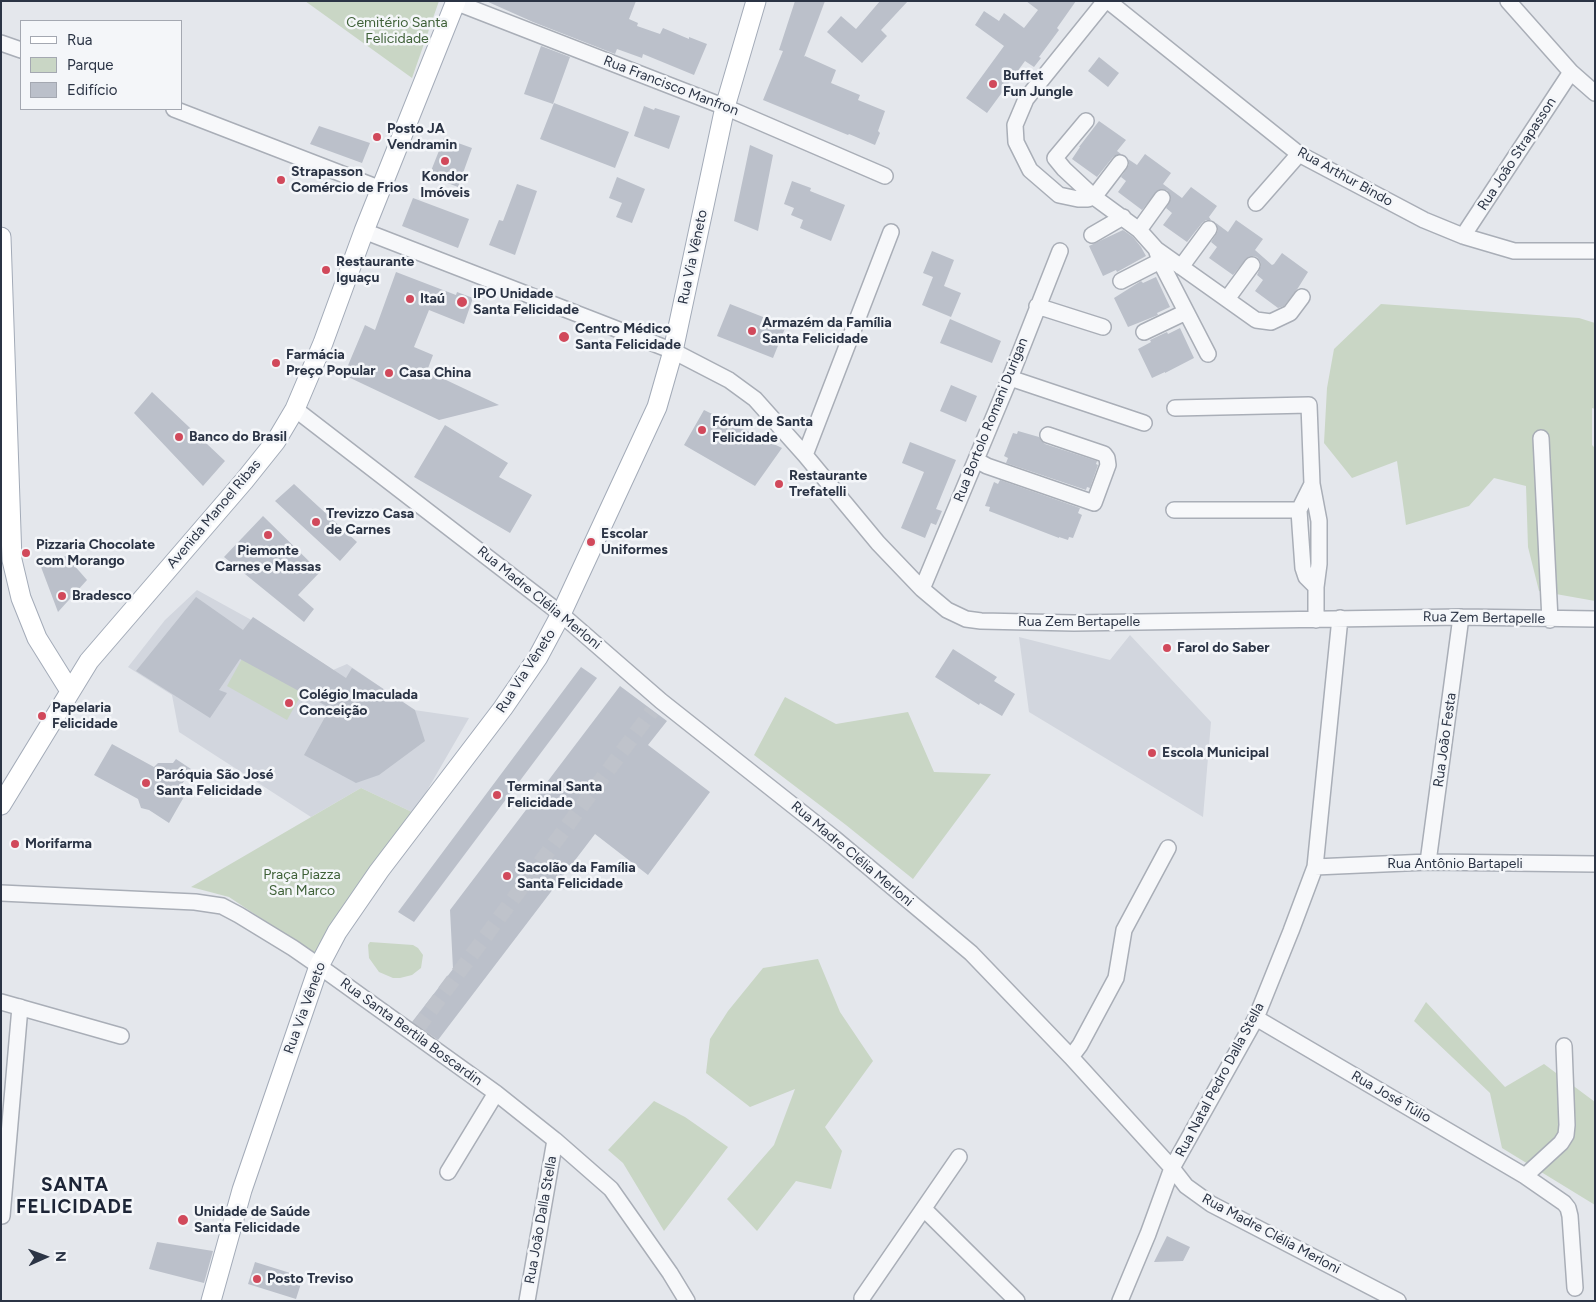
<!DOCTYPE html>
<meta charset="utf-8">
<style>
body{margin:0}
#map{position:relative;width:1596px;height:1302px;overflow:hidden;background:#e4e7ec;font-family:Figtree,sans-serif}
canvas{display:block}
.frame{position:absolute;inset:0;border:2px solid #2b3445;pointer-events:none}
.legend{position:absolute;left:20px;top:20px;width:162px;height:90px;box-sizing:border-box;background:#f4f6f9;border:1px solid #a4a8b1;margin:0;padding:6px 9px;list-style:none;font-size:15px;color:#2b3445}
.legend li{display:flex;align-items:center;gap:10px;height:25px}
.legend b{width:25px;border:1px solid #a4a8b1}
.north{position:absolute;left:20px;top:1232px;width:50px;height:50px;-webkit-text-stroke:4px #f4f6f9;paint-order:stroke;rotate:88deg;font-size:14px;font-weight:700;line-height:20px;text-align:center;color:#2b3445}
.north::after{content:'';display:block;margin:auto;width:18px;height:22px;background:#2b3445;clip-path:polygon(50% 0,100% 100%,50% 72%,0 100%)}
</style>
<div id="map">
<canvas width="1596" height="1302"></canvas>
<div class="frame"></div>
<ul class="legend">
<li><b style="height:6px;background:#fff"></b>Rua</li>
<li><b style="height:14px;background:#c9d6c5"></b>Parque</li>
<li><b style="height:14px;background:#bbc0ca"></b>Edifício</li>
</ul>
<div class="north">N</div>
</div>
<script>
const ctx = document.querySelector('canvas').getContext('2d');
ctx.lineJoin = 'round';
function fill(path, color) { ctx.fillStyle = color; ctx.fill(path, 'evenodd'); }
const shape = rows => new Path2D(rows.map(r => 'M' + r).join(''));
function trace(path, color, width, dash) { ctx.strokeStyle = color; ctx.lineWidth = width; ctx.lineCap = dash ? 'butt' : 'round'; ctx.setLineDash(dash || []); ctx.stroke(path); }
function label(font, color, halo, rows, align = 'center') {
  ctx.font = font + ' Figtree,sans-serif'; ctx.lineWidth = 5; ctx.setLineDash([]); ctx.textBaseline = 'middle'; ctx.strokeStyle = halo; ctx.fillStyle = color; for (const [text, x, y, turn = 0] of rows) {
    ctx.save(); ctx.translate(x, y); ctx.rotate((+turn || 0) * Math.PI / 180); ctx.textAlign = isNaN(turn) ? turn : align; if (halo) ctx.strokeText(text, 0, 0); ctx.fillText(text, 0, 0); ctx.restore();
  }
}
fill(shape([
 [197,590,286,639,333,670,347,664,414,710,469,718,414,813,361,788,311,817,179,732,172,695,128,667,165,620],
 [1130,635,1211,722,1203,817,1029,712,1019,637,1110,660]
]), '#d2d6de');
fill(shape([
 [305,1,439,1,412,78],
 [1381,304,1579,318,1595,323,1595,409,1592,408,1592,445,1595,448,1595,601,1539,591,1528,547,1526,486,1494,478,1469,506,1406,525,1397,461,1352,478,1324,443,1327,388,1334,349],
 [249,646,309,681,287,720,227,686],
 [785,697,836,724,908,712,934,772,991,774,913,879,846,825,754,755],
 [361,788,414,813,316,955,229,897,191,887],
 [370,942,413,945,418,948,423,955,421,968,412,975,400,978,393,978,379,972,369,958,368,945],
 [818,959,840,1012,873,1061,825,1127,842,1151,831,1189,796,1181,757,1231,727,1199,774,1145,795,1089,750,1107,706,1073,710,1039,728,1011,763,968],
 [1426,1002,1505,1087,1544,1064,1595,1102,1595,1205,1502,1148,1490,1093,1414,1021],
 [654,1101,685,1117,728,1147,664,1231,623,1163,608,1150]
]), '#c9d6c5');
fill(shape([
 [486,1,636,1,629,19,638,23,637,26,660,34,663,28,689,39,689,37,707,44,694,75,643,54,642,58,617,49,615,54,533,22],
 [795,1,825,1,804,57,805,56,836,70,831,83,860,95,858,100,885,111,878,131,880,133,875,145,849,134,848,135,763,100,783,51,779,50],
 [880,1,908,1,881,30,887,36,862,63,827,32,841,16,856,29],
 [1026,1,1076,1,1057,28,1059,30,1039,57,1041,58,1034,67,1025,61,987,113,966,98,1004,46,975,25,984,11,999,21,1004,13,1024,28,1038,10],
 [541,46,570,57,553,104,524,94],
 [1099,57,1119,73,1108,87,1088,71],
 [554,103,629,132,615,168,540,139],
 [644,106,654,110,655,108,680,116,669,149,634,136],
 [1099,121,1126,140,1117,151,1121,154,1113,157,1097,177,1072,159,1080,147,1079,147],
 [319,126,370,143,362,163,310,144],
 [444,138,472,148,458,187,429,176],
 [750,145,773,155,758,231,734,221],
 [1145,154,1171,173,1163,184,1182,198,1191,187,1217,206,1209,217,1211,220,1206,220,1202,223,1187,242,1163,225,1172,213,1166,208,1171,198,1167,190,1158,190,1142,210,1118,192,1126,181,1121,177,1129,165,1128,159,1137,165],
 [617,177,645,189,632,223,616,217,622,203,609,198],
 [792,181,811,188,810,191,845,205,831,241,800,228,803,220,791,215,794,208,784,204],
 [517,184,537,191,515,255,489,245,499,220,503,221],
 [413,198,469,219,458,248,402,226],
 [1236,220,1263,239,1255,250,1272,265,1274,264,1282,253,1308,272,1298,288,1284,306,1278,308,1255,291,1263,280,1257,275,1261,266,1260,261,1257,257,1253,256,1248,257,1233,275,1209,258,1217,247,1211,242,1218,231,1216,223,1228,232],
 [1123,230,1133,237,1141,247,1146,256,1117,272,1116,270,1103,276,1089,246],
 [932,251,954,260,944,286,961,293,951,317,922,305,933,277,923,273],
 [396,272,456,295,457,292,473,298,464,324,429,310,414,347,433,355,427,371,499,405,439,420,344,375,365,325,375,330],
 [1156,277,1170,307,1157,313,1158,315,1128,327,1114,298,1141,281,1143,283],
 [730,304,786,326,773,358,717,336],
 [950,319,1001,341,992,363,940,343],
 [1180,328,1194,358,1165,373,1165,372,1152,378,1138,349,1151,342,1150,340,1167,332,1168,334],
 [951,385,977,396,966,422,940,411],
 [152,392,225,461,203,486,134,413],
 [704,410,782,448,755,486,684,445],
 [445,425,508,463,499,477,532,495,510,533,414,477],
 [1018,431,1039,437,1045,444,1097,461,1096,464,1098,465,1090,488,1087,487,1086,490,1006,463,1008,458,1004,456,1013,433,1017,434],
 [910,442,956,460,936,509,942,511,936,525,931,523,925,538,901,528,924,472,902,463],
 [1000,480,1080,508,1078,513,1082,515,1073,538,1069,537,1068,540,1059,537,1059,538,989,511,990,507,985,506,994,482,998,484],
 [294,484,357,542,340,561,275,501],
 [263,516,320,572,298,595,314,609,304,622,224,557],
 [66,556,87,580,58,612,41,567],
 [196,597,243,630,253,617,346,678,352,668,415,710,425,741,379,775,356,783,304,755,330,708,240,659,219,690,227,693,210,718,136,671],
 [953,649,997,677,994,681,1015,694,1002,716,980,703,979,705,935,677],
 [581,667,597,678,414,922,398,912],
 [620,686,667,721,648,745,710,792,648,875,595,834,438,1040,412,1022,453,969,450,910],
 [112,744,154,767,158,763,173,763,176,759,191,769,178,791,185,795,169,823,149,810,141,808,138,799,94,775],
 [1167,1236,1190,1247,1183,1261,1154,1262],
 [157,1242,213,1251,204,1283,149,1269],
 [255,1262,303,1277,296,1299,248,1284]
]), '#bbc0ca');
trace(shape([
 [417,1029,652,711]
]), '#bfc3cb', 15, [15, 8]);
const minor = shape([
 [1105,1,1026,99,1015,125,1016,142,1030,170,1059,195,1078,199,1088,199,1094,197,1139,230,1156,249,1256,320,1271,322,1290,313,1302,297],
 [1108,1,1299,154,1424,220,1463,236,1514,251,1595,251],
 [1508,1,1571,72,1595,93],
 [455,2,725,107,885,176],
 [1,43,21,50],
 [174,109,381,189],
 [1086,121,1055,158,1064,169,1094,197,1120,163],
 [1256,203,1299,154],
 [1139,230,1162,198],
 [364,231,673,351,729,380,755,399,805,455,878,543,922,589,947,610,966,619,981,621,1074,623,1461,617,1595,619],
 [1092,235,1123,217],
 [1463,236,1571,72],
 [1156,249,1160,261,1208,354],
 [1181,267,1209,229],
 [1121,281,1160,261],
 [1227,299,1252,265],
 [1037,306,1103,327],
 [1144,332,1186,312],
 [1010,378,1144,423],
 [1175,408,1309,405,1312,484,1319,521,1319,564,1316,587,1316,620],
 [295,409,561,614,661,701,834,838,971,953,1071,1057,1172,1168,1186,1186,1211,1204,1398,1301],
 [1541,438,1550,620],
 [805,455,891,232],
 [976,460,987,466,1094,503,1108,465,1107,458,1104,454,1048,435],
 [1312,484,1299,510,1300,526,1303,568,1306,577,1316,587],
 [1174,510,1299,510],
 [922,589,1010,378,1060,251],
 [1428,862,1461,617],
 [1315,867,1428,862,1595,864],
 [1,893,195,902,222,906,239,915,293,948,319,966,496,1093,555,1140,611,1189,670,1273,687,1301],
 [1,1002,121,1036],
 [1256,1018,1525,1176,1564,1203,1568,1208,1570,1216,1575,1288],
 [1071,1057,1080,1045,1116,978,1124,930,1168,848],
 [448,1172,496,1093],
 [1525,1176,1561,1143,1566,1135,1567,1125,1564,1046],
 [924,1209,1017,1301],
 [2,1216,20,1007],
 [862,1298,959,1157],
 [527,1301,555,1140],
 [1120,1301,1148,1234,1172,1168,1256,1018,1291,931,1315,867,1340,618]
]);
const major = shape([
 [1,237,12,560,21,598,37,638,70,691],
 [1,805,89,661,244,481,276,441,295,409,323,343,364,231,456,1],
 [211,1301,242,1190,319,966,337,932,379,871,503,708,538,657,561,614,657,407,673,351,725,107,756,1]
]);
trace(minor, '#a9aeb7', 18);
trace(major, '#a3abb8', 21);
trace(minor, '#f7f8fa', 15);
trace(major, '#fff', 19);
for (const [x, y, r, color] of [
 [993,84,5,"#d1495b"],
 [377,137,5,"#d1495b"],
 [445,161,5,"#d1495b"],
 [281,180,5,"#d1495b"],
 [326,270,5,"#d1495b"],
 [410,299,5,"#d1495b"],
 [462,302,6,"#d1495b"],
 [752,331,5,"#d1495b"],
 [564,337,6,"#d1495b"],
 [276,363,5,"#d1495b"],
 [389,373,5,"#d1495b"],
 [702,430,5,"#d1495b"],
 [179,437,5,"#d1495b"],
 [779,484,5,"#d1495b"],
 [316,522,5,"#d1495b"],
 [268,535,5,"#d1495b"],
 [591,542,5,"#d1495b"],
 [26,553,5,"#d1495b"],
 [62,596,5,"#d1495b"],
 [1167,648,5,"#d1495b"],
 [289,703,5,"#d1495b"],
 [42,716,5,"#d1495b"],
 [1152,753,5,"#d1495b"],
 [146,783,5,"#d1495b"],
 [497,795,5,"#d1495b"],
 [15,844,5,"#d1495b"],
 [507,876,5,"#d1495b"],
 [183,1220,6,"#d1495b"],
 [257,1279,5,"#d1495b"]
]) { const dot = new Path2D(); dot.arc(x, y, r, 0, 2 * Math.PI); ctx.fillStyle = color; ctx.fill(dot); trace(dot, '#f4f6f9', 2); }
label('14px', '#3f6138', '#f4f6f9', [
 ["Cemitério Santa",397,23],
 ["Felicidade",397,39],
 ["Praça Piazza",302,875],
 ["San Marco",302,891]
]);
label('bold 14px', '#2b3445', '#f4f6f9', [
 ["Buffet",1003,76],
 ["Fun Jungle",1003,92],
 ["Posto JA",387,129],
 ["Vendramin",387,145],
 ["Strapasson",291,172],
 ["Comércio de Frios",291,188],
 ["Kondor",445,177,"center"],
 ["Imóveis",445,193,"center"],
 ["Restaurante",336,262],
 ["Iguaçu",336,278],
 ["IPO Unidade",473,294],
 ["Santa Felicidade",473,310],
 ["Itaú",420,299],
 ["Armazém da Família",762,323],
 ["Santa Felicidade",762,339],
 ["Centro Médico",575,329],
 ["Santa Felicidade",575,345],
 ["Farmácia",286,355],
 ["Preço Popular",286,371],
 ["Casa China",399,373],
 ["Fórum de Santa",712,422],
 ["Felicidade",712,438],
 ["Banco do Brasil",189,437],
 ["Restaurante",789,476],
 ["Trefatelli",789,492],
 ["Trevizzo Casa",326,514],
 ["de Carnes",326,530],
 ["Escolar",601,534],
 ["Uniformes",601,550],
 ["Pizzaria Chocolate",36,545],
 ["com Morango",36,561],
 ["Piemonte",268,551,"center"],
 ["Carnes e Massas",268,567,"center"],
 ["Bradesco",72,596],
 ["Farol do Saber",1177,648],
 ["Colégio Imaculada",299,695],
 ["Conceição",299,711],
 ["Papelaria",52,708],
 ["Felicidade",52,724],
 ["Escola Municipal",1162,753],
 ["Paróquia São José",156,775],
 ["Santa Felicidade",156,791],
 ["Terminal Santa",507,787],
 ["Felicidade",507,803],
 ["Morifarma",25,844],
 ["Sacolão da Família",517,868],
 ["Santa Felicidade",517,884],
 ["Unidade de Saúde",194,1212],
 ["Santa Felicidade",194,1228],
 ["Posto Treviso",267,1279]
], 'left');
label('14px', '#2b3445', '#f4f6f9', [
 ["Rua Francisco Manfron",671,86,21],
 ["Rua João Strapasson",1517,154,-57],
 ["Rua Arthur Bindo",1345,177,29],
 ["Rua Via Vêneto",693,257,-78],
 ["Rua Bortolo Romani Durigan",991,420,-68],
 ["Avenida Manoel Ribas",214,514,-50],
 ["Rua Madre Clélia Merloni",539,598,39],
 ["Rua Zem Bertapelle",1484,618,1],
 ["Rua Zem Bertapelle",1079,622],
 ["Rua Via Vêneto",526,671,-57],
 ["Rua João Festa",1445,740,-82],
 ["Rua Madre Clélia Merloni",852,854,40],
 ["Rua Antônio Bartapeli",1455,864],
 ["Rua Via Vêneto",305,1008,-70],
 ["Rua Santa Bertila Boscardin",411,1032,36],
 ["Rua Natal Pedro Dalla Stella",1220,1080,-62],
 ["Rua José Túlio",1391,1097,30],
 ["Rua João Dalla Stella",541,1220,-80],
 ["Rua Madre Clélia Merloni",1271,1234,28]
]);
ctx.letterSpacing = '1px';
label('bold 19px', '#1d2536', '#f4f6f9', [
 ["SANTA",75,1185],
 ["FELICIDADE",75,1207]
]);
ctx.letterSpacing = '0px';
</script>
